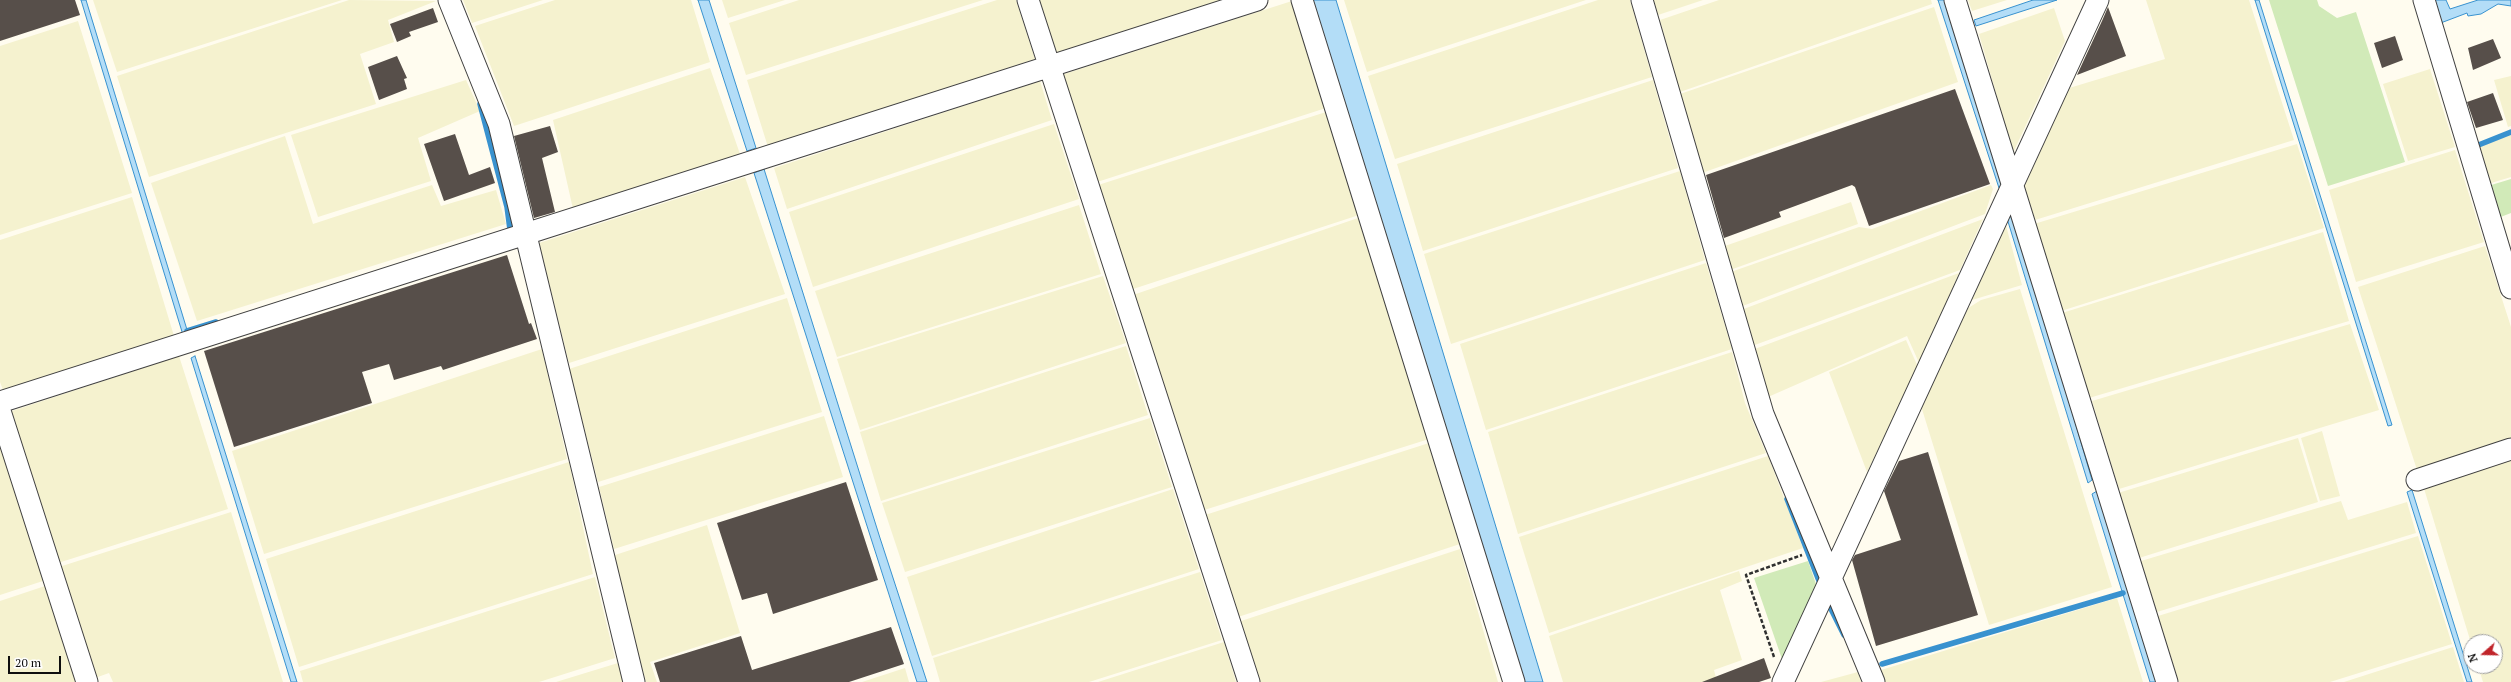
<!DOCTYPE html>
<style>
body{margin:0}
#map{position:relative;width:2511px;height:682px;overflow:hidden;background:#fffcef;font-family:"PT Serif",serif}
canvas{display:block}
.north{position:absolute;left:2463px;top:634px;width:40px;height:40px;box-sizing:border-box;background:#fff;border:1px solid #9f9f9f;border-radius:50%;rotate:250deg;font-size:11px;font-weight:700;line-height:16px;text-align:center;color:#0e0e0e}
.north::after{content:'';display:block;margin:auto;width:14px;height:18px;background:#c0242a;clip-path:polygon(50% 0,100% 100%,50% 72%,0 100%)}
.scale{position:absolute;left:8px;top:656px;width:53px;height:18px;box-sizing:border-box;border:2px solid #0e0e0e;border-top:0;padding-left:5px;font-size:12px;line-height:14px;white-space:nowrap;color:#0e0e0e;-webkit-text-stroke:3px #fff;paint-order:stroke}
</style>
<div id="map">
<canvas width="2511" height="682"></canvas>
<div class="north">N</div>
<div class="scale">20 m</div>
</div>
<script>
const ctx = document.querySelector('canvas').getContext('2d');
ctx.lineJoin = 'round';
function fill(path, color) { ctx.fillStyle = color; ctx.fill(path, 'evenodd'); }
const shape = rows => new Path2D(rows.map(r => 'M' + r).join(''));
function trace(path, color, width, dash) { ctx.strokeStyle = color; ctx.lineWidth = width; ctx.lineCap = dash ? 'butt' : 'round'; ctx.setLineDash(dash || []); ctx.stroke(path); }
fill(shape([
 [93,0,342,0,117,72],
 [349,0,436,1,388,20,394,42,360,54,376,104,149,177,117,76],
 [463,0,543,0,472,23],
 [555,0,691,0,710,62,514,126,475,26],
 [722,0,785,0,728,18],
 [799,0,983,0,746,75,729,23],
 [997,0,1016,0,1035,59,768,147,747,80],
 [1033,0,1230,0,1051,58],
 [1344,0,1586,0,1367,72],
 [1598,0,1630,0,1652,77,1395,159,1368,76],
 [1653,0,1703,0,1658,15],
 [1719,0,1931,0,1932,4,1680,92,1660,20],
 [1968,0,2007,0,1972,11],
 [2146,0,2249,0,2294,140,2035,220,2022,179,2066,89,2165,59],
 [1292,1,1326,108,1091,184,1058,76],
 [1934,7,1958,82,1702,173,1680,94],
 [2054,8,2065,41,2013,153,1979,34],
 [78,21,132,193,0,235,0,46],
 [710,68,740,154,573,209,553,120],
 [2430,69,2455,147,2408,161,2383,84],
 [2511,76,2511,126,2508,127,2494,80],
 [466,80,480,111,418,138,431,181,318,217,291,135],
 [1653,80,1678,168,1423,251,1397,164],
 [1040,81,1052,120,787,209,774,168],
 [1326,112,1359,215,1127,291,1092,187],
 [1054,124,1079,199,813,287,789,212],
 [2511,135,2511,177,2488,184,2478,147],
 [285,136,313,224,432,185,441,206,496,190,506,224,197,321,151,183],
 [2297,144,2324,228,2061,311,2034,224],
 [2455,150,2484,242,2356,282,2329,190],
 [1680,171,1705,260,1451,344,1424,254],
 [745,177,785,294,569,363,539,243],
 [1991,185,1993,189,1985,214,1740,307,1728,273,1859,227,1872,229],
 [132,197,174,336,3,390,0,382,0,240],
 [1851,202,1858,224,1730,270,1722,247],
 [1079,205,1101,274,837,357,815,291],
 [1358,218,1429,439,1198,512,1130,296],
 [2004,218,2022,285,1972,300],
 [1983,219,1960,270,1752,346,1741,310],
 [2323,232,2349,321,2089,398,2062,313],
 [2485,246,2511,327,2511,444,2417,470,2358,287],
 [1706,263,1732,349,1486,430,1460,344],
 [1959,273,1920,365,1907,336,1768,397,1752,350],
 [1103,276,1126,343,860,430,837,359],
 [2020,289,2112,587,1989,625,1921,406,1962,312,1981,300],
 [787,298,822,412,598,482,569,369],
 [2350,324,2379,410,2119,489,2092,401],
 [1906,340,1918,367,1867,472,1829,372],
 [1126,346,1148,415,881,501,860,432],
 [542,349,567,459,264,554,232,451],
 [1732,352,1745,403,1766,453,1518,534,1488,432],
 [179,356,228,509,58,563,9,412],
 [824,416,843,477,614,549,599,487],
 [1150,418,1172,487,905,572,882,503],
 [2322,431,2340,496,2320,501,2301,438],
 [0,436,46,580,0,595],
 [2298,438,2318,502,2139,558,2118,493],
 [1429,443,1460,544,1235,618,1202,516],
 [1768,456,1803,548,1549,633,1519,537],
 [2511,456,2511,682,2483,682,2478,666,2495,666,2495,642,2471,643,2422,482],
 [569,462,593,574,299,667,266,559],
 [1173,489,1199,569,932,656,907,577],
 [2341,501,2348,520,2407,502,2416,533,2157,612,2141,561],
 [231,512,283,682,113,682,109,673,95,678,59,567],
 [707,525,740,633,650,662,657,682,646,682,612,556],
 [2418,536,2452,644,2330,682,2179,682,2158,616],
 [1460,549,1498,682,1254,682,1235,623],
 [1739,571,1742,581,1720,590,1742,660,1714,670,1717,682,1563,682,1549,636],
 [1200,572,1222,640,1089,682,940,682,933,658],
 [595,577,615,658,539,682,303,682,300,671],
 [48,585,78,682,0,682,0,601],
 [2117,598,2143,682,1885,682,1881,670],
 [1224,642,1236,682,1098,682],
 [2453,647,2464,682,2344,682],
 [618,663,623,682,556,682],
 [905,668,909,682,862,682],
 [1858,672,1861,682,1821,682]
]), '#f5f2cf');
fill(shape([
 [2269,0,2317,0,2319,6,2337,18,2356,12,2405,162,2328,186],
 [2511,179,2511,213,2498,218,2488,186],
 [1808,561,1818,590,1783,662,1754,578]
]), '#d1eab8');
const water = shape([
 [81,0,86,0,188,333,183,335,81,0],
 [698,0,709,0,756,148,747,151,698,0],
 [1312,0,1336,0,1543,682,1524,682,1312,0],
 [1938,0,1945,0,2003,186,1999,188,1938,0],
 [2033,0,2057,0,1976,26,1974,20,2033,0],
 [2255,0,2259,0,2392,425,2388,426,2255,0],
 [2430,0,2446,0,2450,9,2478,0,2511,0,2511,6,2498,4,2481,14,2468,16,2467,13,2438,24,2430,0],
 [764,169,880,538,927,682,917,682,754,173,764,169],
 [2006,215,2011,215,2056,357,2092,480,2088,483,2006,215],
 [195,356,297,682,291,682,191,358,195,356],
 [2412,490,2472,682,2467,682,2407,492,2412,490],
 [2097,491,2156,682,2150,682,2092,494,2097,491]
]);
fill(water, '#b3ddf7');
trace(water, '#3992cf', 1);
trace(shape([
 [480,104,507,207,510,230,507,231],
 [2476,146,2511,132],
 [187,331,216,322],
 [1787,499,1821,586],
 [1827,601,1844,635],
 [1882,664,2123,593]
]), '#3992cf', 5.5);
fill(shape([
 [0,0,75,0,80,15,0,41],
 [2108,7,2126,56,2077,75,2102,21],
 [433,8,438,22,409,32,411,36,397,42,390,24],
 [2395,36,2403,60,2382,68,2374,43],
 [2493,39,2501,58,2473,70,2468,48],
 [397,56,407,78,404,79,407,89,379,100,368,67],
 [1955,89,1990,184,1869,226,1855,187,1852,185,1779,212,1781,217,1724,238,1706,175],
 [2493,93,2503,120,2476,128,2467,102],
 [550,126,558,152,542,158,555,212,534,218,514,136],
 [455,134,469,175,490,167,495,183,444,201,424,144],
 [507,255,529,324,531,323,537,339,443,370,441,366,394,380,389,364,362,372,372,403,234,447,204,351],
 [1928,452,1978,615,1876,646,1852,560,1855,555,1901,540,1884,491,1899,461],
 [846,482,878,580,773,614,767,593,742,600,717,523],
 [891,627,904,664,849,682,660,682,654,663,741,636,752,670],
 [1764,658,1771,678,1759,682,1702,682]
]), '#574f4a');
const minor = shape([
 [449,0,499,124,634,682],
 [1028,0,1249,682],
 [1302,0,1514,682],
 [1642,0,1763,414,1874,682],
 [1955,0,2167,682],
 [2424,0,2511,288],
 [0,402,1257,0],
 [0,411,87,682],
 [2417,480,2511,449],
 [1783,682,2098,0]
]);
trace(minor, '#414141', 23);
trace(shape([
 [1774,657,1746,575,1802,555]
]), '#303030', 2.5, [4, 2]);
trace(minor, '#fff', 21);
</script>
